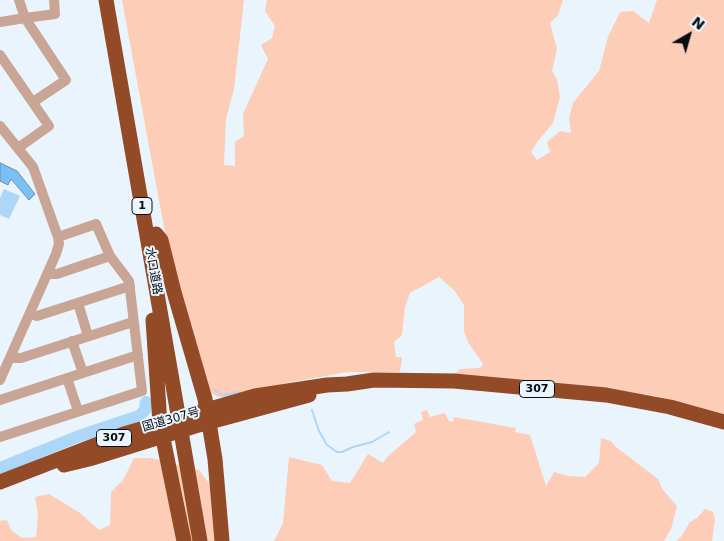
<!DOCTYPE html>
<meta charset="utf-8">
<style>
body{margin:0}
#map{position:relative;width:724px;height:541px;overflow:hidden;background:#eaf4fc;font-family:"DejaVu Sans",sans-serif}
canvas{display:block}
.north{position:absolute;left:664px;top:10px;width:50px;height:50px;-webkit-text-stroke:4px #eaf4fc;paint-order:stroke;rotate:38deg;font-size:14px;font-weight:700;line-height:20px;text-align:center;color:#070c10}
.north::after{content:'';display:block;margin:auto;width:18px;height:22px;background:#070c10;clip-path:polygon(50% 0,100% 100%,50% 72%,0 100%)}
</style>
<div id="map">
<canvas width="724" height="541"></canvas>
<div class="north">N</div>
</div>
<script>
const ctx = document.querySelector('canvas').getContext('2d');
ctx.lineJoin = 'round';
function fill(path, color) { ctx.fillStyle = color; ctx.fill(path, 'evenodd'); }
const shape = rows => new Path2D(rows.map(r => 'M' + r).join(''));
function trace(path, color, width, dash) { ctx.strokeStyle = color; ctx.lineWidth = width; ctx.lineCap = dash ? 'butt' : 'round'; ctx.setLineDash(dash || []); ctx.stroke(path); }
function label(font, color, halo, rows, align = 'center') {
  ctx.font = font + ' "DejaVu Sans","Noto Sans JP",sans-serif'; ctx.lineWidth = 4; ctx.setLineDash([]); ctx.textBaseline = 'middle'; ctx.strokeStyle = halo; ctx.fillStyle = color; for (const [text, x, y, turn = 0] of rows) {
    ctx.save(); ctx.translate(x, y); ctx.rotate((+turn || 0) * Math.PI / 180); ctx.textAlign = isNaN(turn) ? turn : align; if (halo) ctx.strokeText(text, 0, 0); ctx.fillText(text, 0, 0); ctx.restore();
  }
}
fill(shape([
 [122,0,244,0,234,89,226,119,224,165,235,166,235,142,244,136,243,114,268,59,261,45,272,38,275,26,265,11,267,0,563,0,558,15,550,23,557,49,552,71,557,79,560,97,553,123,538,141,531,152,537,160,550,152,547,142,560,131,571,133,569,118,573,103,599,71,608,37,620,12,633,11,649,23,657,0,724,0,724,417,655,396,609,389,454,375,460,369,480,368,483,364,468,342,464,331,464,305,454,290,439,277,410,293,405,307,402,335,394,342,396,357,402,357,400,372,348,372,291,382,230,397,218,397,211,393,205,380,184,312,163,222],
 [427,410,430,417,445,413,449,421,453,422,454,417,516,428,515,432,530,435,546,486,554,472,568,476,585,477,599,463,601,438,611,441,616,447,658,479,663,490,677,506,671,529,664,541,274,541,283,523,289,457,322,465,332,481,350,483,368,454,383,463,388,456,416,432,414,424,423,420,421,412],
 [134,458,151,458,199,470,211,486,228,541,0,541,0,521,7,520,11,530,22,538,36,537,38,515,35,497,49,494,80,513,99,530,110,525,111,492,123,480],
 [705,509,713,512,715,520,712,541,676,541,681,537,690,522,697,518]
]), '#fdcdb8');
fill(shape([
 [4,189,20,196,9,219,0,215,0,198]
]), '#acd7f9');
trace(shape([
 [214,390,223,395,239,392],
 [312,410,319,431,327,445,337,452,342,452,353,447,372,442,389,432]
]), '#acd7f9', 2);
trace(shape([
 [0,468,79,436,139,416,145,410,146,402]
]), '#acd7f9', 12);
const building = shape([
 [0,163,17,171,35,194,29,200,11,179,8,185,0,181,0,163]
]);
fill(building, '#77c1f8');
trace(building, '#7a8996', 1);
trace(shape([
 [19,0,25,18,55,14,54,0],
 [0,22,25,18,66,80,33,102],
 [0,55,49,126,18,148],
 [0,126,33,167,58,237,59,244,56,254,0,380],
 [48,274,57,274,110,256],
 [78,303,88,336],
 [30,314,37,316,130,286],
 [72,341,83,373],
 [11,358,21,358,133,322],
 [67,378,78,411],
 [0,400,138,355],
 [0,437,142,391,129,281,110,256,96,224,58,237]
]), '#c9a595', 10);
trace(shape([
 [106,0,200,541],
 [156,234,161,240,174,292,205,399,215,459,222,541],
 [153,320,160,424,184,541],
 [64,465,89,459,195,426,309,395],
 [0,482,124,434,255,396,327,385,347,384,374,380,454,381,606,395,670,407,724,422]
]), '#924a27', 15);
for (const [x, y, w] of [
 [142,206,20],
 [537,389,35],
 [114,438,35]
]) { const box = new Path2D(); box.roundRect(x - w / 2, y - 8.5, w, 17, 4); ctx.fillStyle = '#eaf4fc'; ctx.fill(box); trace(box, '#070c10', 1); }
label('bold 11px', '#070c10', null, [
 ["1",142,206],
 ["307",537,389],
 ["307",114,438]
]);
label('12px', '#070c10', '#eaf4fc', [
 ["水口道路",153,271,80],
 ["国道307号",171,420,-16]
]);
</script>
